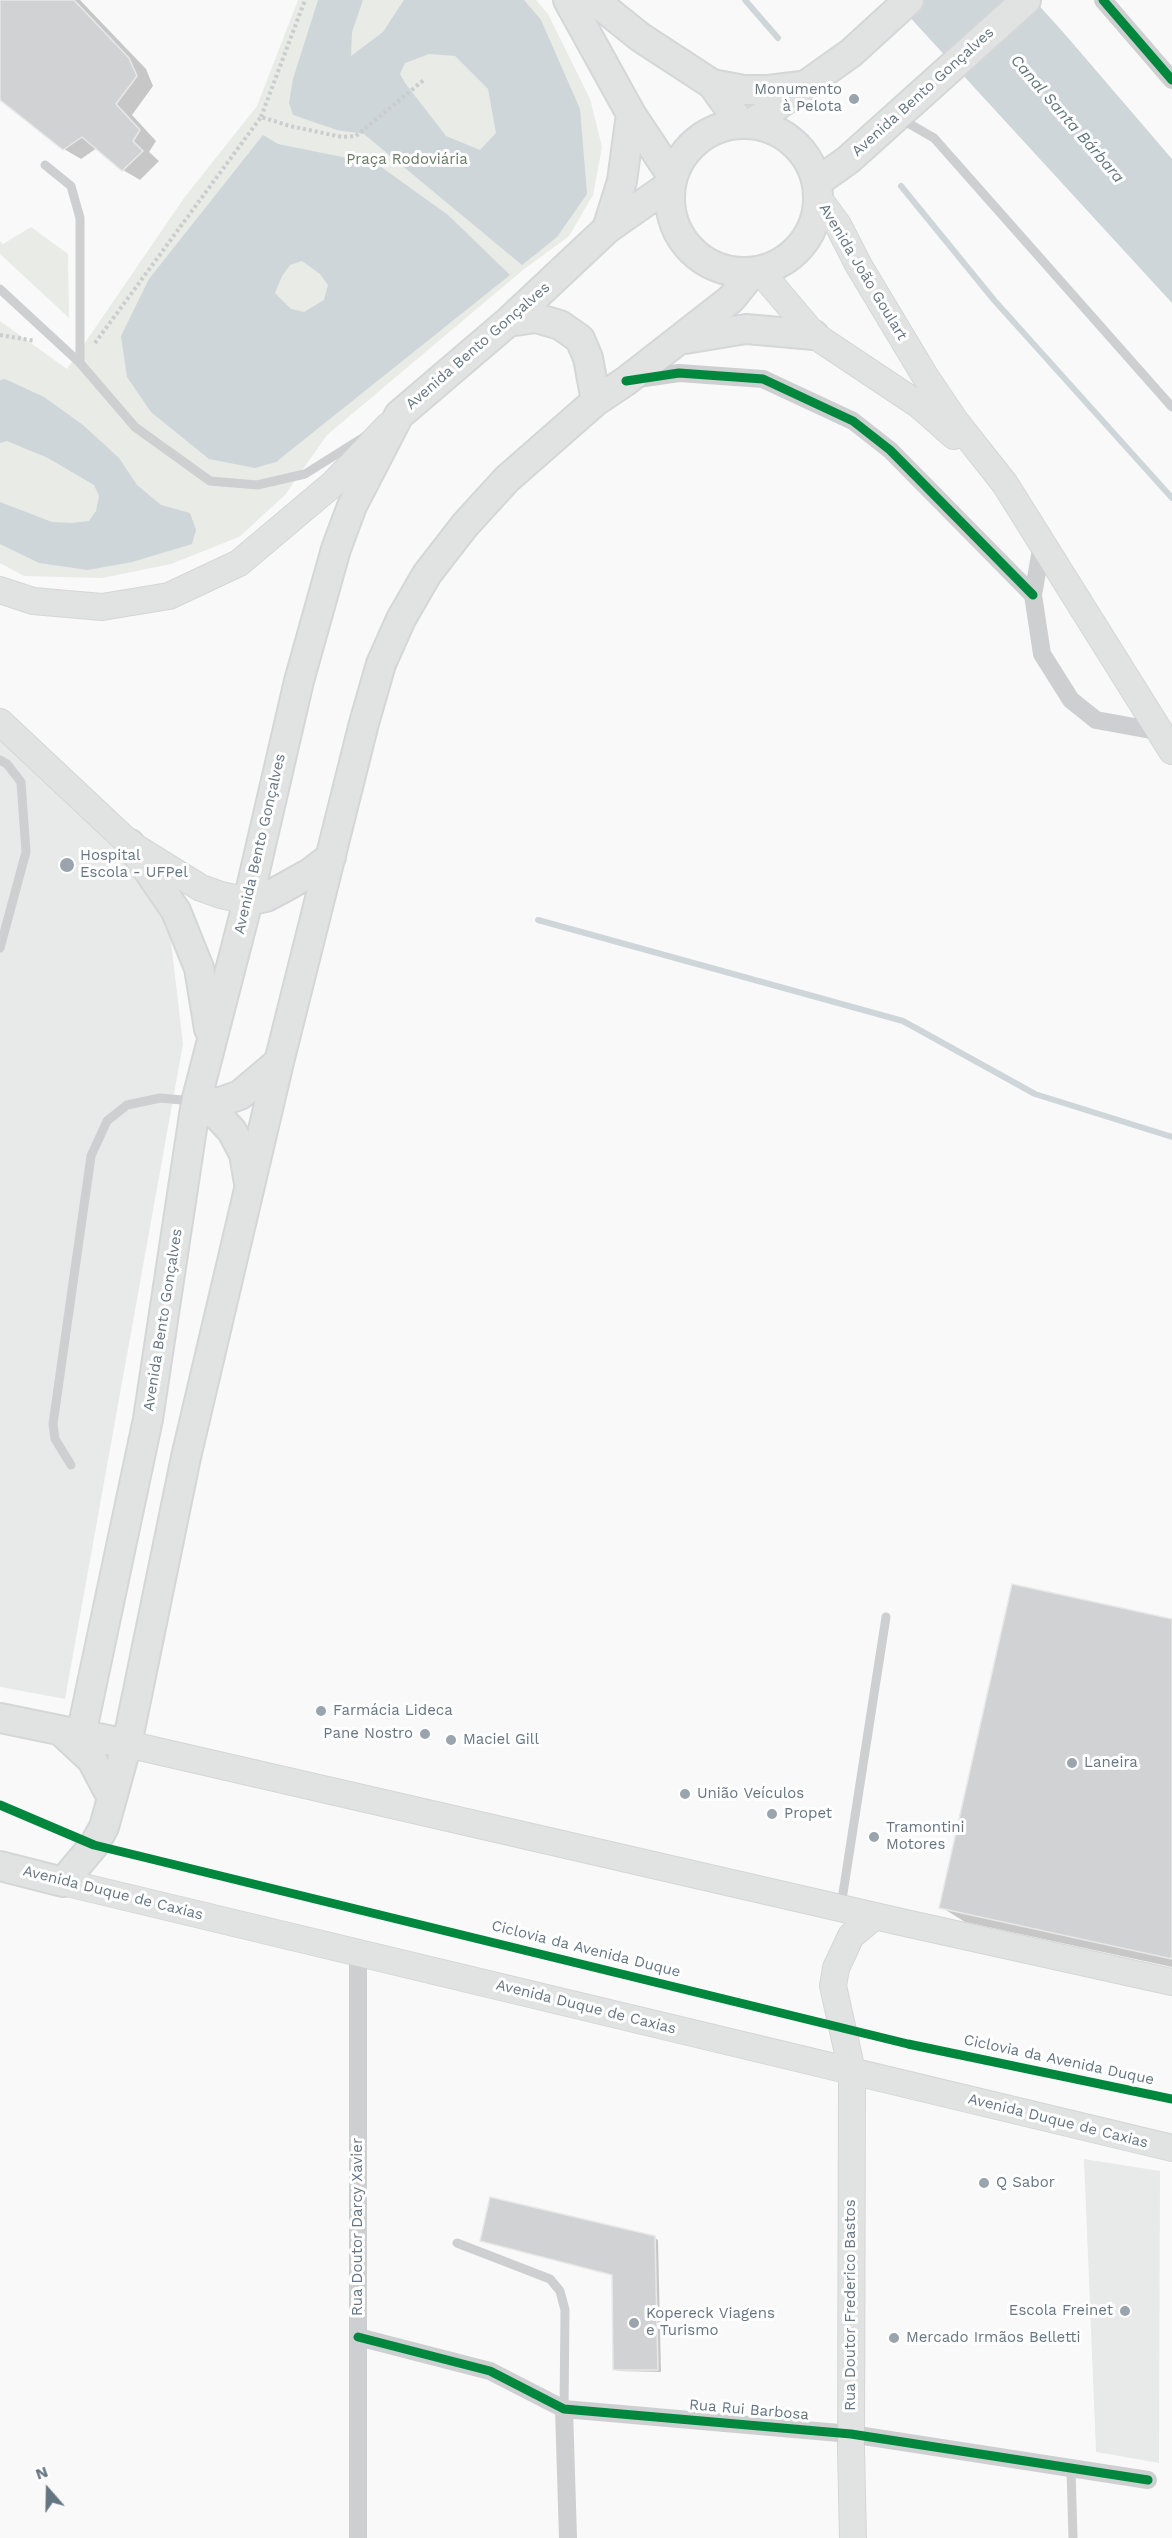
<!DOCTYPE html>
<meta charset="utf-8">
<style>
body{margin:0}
#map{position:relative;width:1172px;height:2538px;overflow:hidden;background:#f9f9f9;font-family:"Work Sans",sans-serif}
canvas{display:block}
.north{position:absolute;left:18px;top:2460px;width:60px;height:60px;-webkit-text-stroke:4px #fff;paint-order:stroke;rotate:340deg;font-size:16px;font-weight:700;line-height:24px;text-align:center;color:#657683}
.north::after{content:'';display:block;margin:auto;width:21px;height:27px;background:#657683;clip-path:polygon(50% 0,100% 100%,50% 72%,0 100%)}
</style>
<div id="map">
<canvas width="1172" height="2538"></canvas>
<div class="north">N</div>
</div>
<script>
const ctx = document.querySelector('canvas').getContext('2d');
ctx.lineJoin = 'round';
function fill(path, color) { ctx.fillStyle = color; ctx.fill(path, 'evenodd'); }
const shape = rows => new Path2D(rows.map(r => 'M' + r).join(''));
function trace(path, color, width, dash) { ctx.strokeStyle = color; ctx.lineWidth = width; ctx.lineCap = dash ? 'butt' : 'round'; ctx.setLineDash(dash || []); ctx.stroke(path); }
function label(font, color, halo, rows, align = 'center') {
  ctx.font = font + ' "Work Sans",sans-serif'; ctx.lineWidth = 6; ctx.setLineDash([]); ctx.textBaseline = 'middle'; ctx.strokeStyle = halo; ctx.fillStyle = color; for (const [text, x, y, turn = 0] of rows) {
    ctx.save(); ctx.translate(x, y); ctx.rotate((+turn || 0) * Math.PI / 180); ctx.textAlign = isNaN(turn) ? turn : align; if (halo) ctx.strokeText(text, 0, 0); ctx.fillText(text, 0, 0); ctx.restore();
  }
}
fill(shape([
 [0,729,121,846,159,904,170,933,183,1044,65,1699,0,1687],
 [1084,2159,1160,2171,1159,2463,1096,2452]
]), '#e8e9e9');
fill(shape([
 [298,0,536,0,548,14,590,99,602,147,593,195,569,236,523,270,327,435,285,495,239,537,171,564,102,578,24,576,0,563,0,321,67,369,184,198,257,106],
 [31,227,68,254,69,318,0,254,0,241,3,244]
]), '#e8ebe6');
fill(shape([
 [318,0,363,0,352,32,351,56,383,32,404,0,524,0,541,20,580,109,587,194,557,237,522,265,364,134,337,130,293,115,289,103,293,79],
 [429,54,455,56,488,89,496,133,480,150,446,136,405,83,400,74,405,63],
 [894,0,1034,0,1063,32,1172,159,1172,303],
 [263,135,278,144,377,164,448,215,510,275,276,462,255,468,209,459,151,412,127,377,121,336,149,279],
 [302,261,320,274,328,285,324,300,304,312,291,309,275,293,282,276,290,265],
 [5,379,44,397,83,425,119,458,137,485,161,505,190,513,196,530,192,544,132,562,88,570,39,563,0,544,0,502,52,522,72,523,89,521,96,511,99,496,94,485,48,458,7,441,0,443,0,380]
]), '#ced6d9');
fill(shape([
 [0,0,80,0,146,69,153,86,132,115,156,141,149,152,159,161,140,180,123,170,97,148,81,159,64,149,0,98],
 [1172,1620,1172,1967,965,1922,941,1907],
 [655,2238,658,2240,661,2372,618,2371,614,2369,613,2275,485,2242]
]), '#0003');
trace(shape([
 [745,0,778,38],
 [901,186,994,300,1172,498],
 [538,920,903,1021,1035,1094,1172,1137]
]), '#ced6d9', 6);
const building = shape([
 [0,0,74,0,129,58,137,76,116,104,140,130,133,141,143,151,122,171,82,137,63,150,0,100,0,0],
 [1012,1584,1172,1619,1172,1959,939,1908,1012,1584],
 [490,2197,655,2236,658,2370,613,2370,612,2275,480,2241,490,2197]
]);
fill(building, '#d0d2d3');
trace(building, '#e8e8e8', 1.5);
const secondary = shape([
 [819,199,838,225,859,266,925,376,956,422,1005,484,1172,751],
 [760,271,814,335,919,405,954,436],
 [0,590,33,601,102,607,169,596,239,563,334,483,388,426],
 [0,722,130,844,201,888,221,895,248,901],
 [127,1744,901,1922,1172,1982],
 [63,1882,1172,2148],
 [853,2538,851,2450,852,2071,833,1986,836,1968,851,1936,875,1916]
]);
const primary = shape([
 [568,0,631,114,672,176],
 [594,0,640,37,712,84,740,123],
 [712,84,744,90,768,90,801,86],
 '670 198a74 74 0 1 1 148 0a74 74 0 1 1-148 0Z',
 [751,124,851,53,909,0],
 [817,182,848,160,1026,0],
 [607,229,622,181,631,114],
 [508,322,536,318,560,325,580,339,588,358,596,401],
 [685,339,746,329,814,335],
 [130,844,176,911,199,968,209,1029],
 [248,901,266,897,283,888,310,873,331,857],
 [196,1102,219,1117,232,1131,244,1154,249,1183],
 [196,1102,220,1102,240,1095,279,1062],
 [0,1718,127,1744],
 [61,1731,92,1760,112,1798],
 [81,1735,148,1419,196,1102,248,901,299,681,336,549,352,506,399,415,508,322,607,229,670,185],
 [0,1866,63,1882,94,1845,104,1827,127,1744,186,1457,279,1062,364,723,381,664,401,619,427,574,465,525,507,479,596,401,626,381,731,299,752,273]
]);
trace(secondary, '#d5d6d7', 28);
trace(primary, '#d5d6d7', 32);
trace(shape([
 [261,117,305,0],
 [0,335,35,341],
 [95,343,261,117,290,126,342,137,356,136,425,79]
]), '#cbcccd', 4, [3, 3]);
trace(shape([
 [901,119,934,138,1172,407],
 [45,165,71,186,80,218,80,363],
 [0,289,80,363,135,427,210,481,257,485,305,474,364,437],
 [0,760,7,764,21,782,26,852,0,948],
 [71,1465,55,1439,53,1424,91,1156,107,1121,127,1105,160,1098,193,1101],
 [841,1906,886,1617],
 [457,2243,550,2279,560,2291,565,2310,564,2409],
 [1071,2469,1073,2538]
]), '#cecfd0', 9);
trace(shape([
 [1103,0,1172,80],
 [631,380,679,373,763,379,853,421,890,450,1033,595],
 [1042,544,1033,595,1042,654,1071,700,1096,720,1162,732],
 [358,1952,358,2538],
 [358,2337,490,2371,564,2409,851,2434,1148,2480],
 [564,2409,568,2538]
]), '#cecfd0', 18);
trace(secondary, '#e1e2e2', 26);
trace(primary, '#e1e2e2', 28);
trace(shape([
 [1103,0,1172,80],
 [626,381,679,373,763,379,853,421,890,450,1033,595],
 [0,1805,94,1845,908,2044,1172,2099],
 [358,2337,490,2371,564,2409,851,2434,1148,2480]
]), '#00873e', 9);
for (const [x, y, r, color] of [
 [854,99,6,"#99a4ac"],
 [67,865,8,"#99a4ac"],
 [321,1711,6,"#99a4ac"],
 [425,1734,6,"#99a4ac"],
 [451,1740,6,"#99a4ac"],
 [1072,1763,6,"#99a4ac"],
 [685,1794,6,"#99a4ac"],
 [772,1814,6,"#99a4ac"],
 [874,1837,6,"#99a4ac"],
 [984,2183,6,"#99a4ac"],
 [1125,2311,6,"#99a4ac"],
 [634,2323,6,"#99a4ac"],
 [894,2338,6,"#99a4ac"]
]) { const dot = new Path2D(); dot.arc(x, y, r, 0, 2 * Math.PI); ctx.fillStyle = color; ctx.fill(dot); trace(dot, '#fff', 2); }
label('15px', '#657683', '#fff', [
 ["Monumento",842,90,"right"],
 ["à Pelota",842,107,"right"],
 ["Hospital",80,856],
 ["Escola - UFPel",80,873],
 ["Farmácia Lideca",333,1711],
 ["Pane Nostro",413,1734,"right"],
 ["Maciel Gill",463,1740],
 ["Laneira",1084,1763],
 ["União Veículos",697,1794],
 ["Propet",784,1814],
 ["Tramontini",886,1828],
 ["Motores",886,1845],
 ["Q Sabor",996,2183],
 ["Escola Freinet",1113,2311,"right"],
 ["Kopereck Viagens",646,2314],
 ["e Turismo",646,2331],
 ["Mercado Irmãos Belletti",906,2338]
], 'left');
label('15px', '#657683', '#fff', [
 ["Avenida Bento Gonçalves",923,92,-42],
 ["Avenida João Goulart",863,272,59],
 ["Avenida Bento Gonçalves",478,346,-41],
 ["Avenida Bento Gonçalves",260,844,-77],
 ["Avenida Bento Gonçalves",163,1320,-81],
 ["Avenida Duque de Caxias",113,1893,14],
 ["Ciclovia da Avenida Duque",586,1949,14],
 ["Avenida Duque de Caxias",586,2007,14],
 ["Ciclovia da Avenida Duque",1059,2060,12],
 ["Avenida Duque de Caxias",1058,2121,14],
 ["Rua Doutor Darcy Xavier",358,2227,-90],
 ["Rua Doutor Frederico Bastos",851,2305,-90],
 ["Rua Rui Barbosa",749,2410,5]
]);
label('15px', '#687a64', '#fff', [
 ["Praça Rodoviária",407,160]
]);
label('italic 16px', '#60757c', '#fff', [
 ["Canal Santa Bárbara",1067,119,49]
]);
</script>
